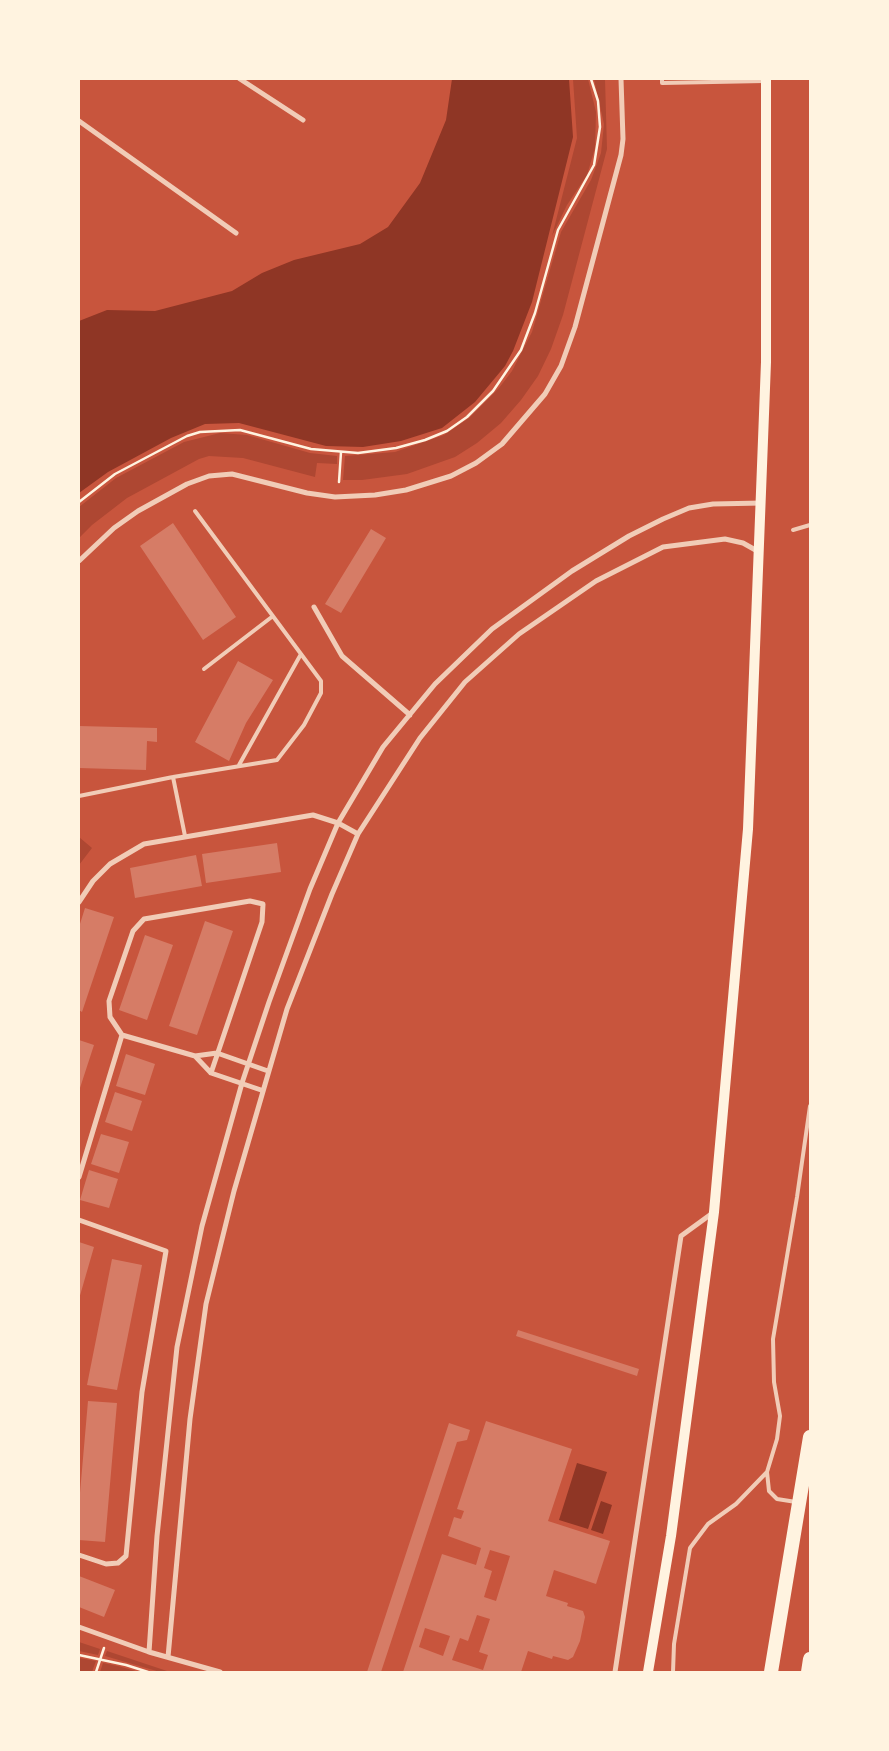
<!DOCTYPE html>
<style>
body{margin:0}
#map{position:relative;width:889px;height:1751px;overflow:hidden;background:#c8553d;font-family:Quicksand,sans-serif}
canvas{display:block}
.frame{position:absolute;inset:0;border:80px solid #fff3e0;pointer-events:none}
</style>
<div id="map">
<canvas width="889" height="1751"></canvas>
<div class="frame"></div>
</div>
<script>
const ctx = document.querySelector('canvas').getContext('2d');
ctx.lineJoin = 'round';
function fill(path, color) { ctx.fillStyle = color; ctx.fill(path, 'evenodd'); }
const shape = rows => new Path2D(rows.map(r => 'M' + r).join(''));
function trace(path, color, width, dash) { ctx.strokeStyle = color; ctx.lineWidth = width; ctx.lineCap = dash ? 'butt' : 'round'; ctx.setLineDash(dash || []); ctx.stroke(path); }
fill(shape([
 [573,79,588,79,596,112,595,148,587,175,567,205,552,236,577,138],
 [594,79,605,79,607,149,563,315,551,349,538,376,521,400,501,423,477,443,455,457,407,474,362,480,343,480,345,456,395,452,444,435,469,418,499,388,512,371,532,332,561,232,591,180,601,153,604,124],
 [220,433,247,435,310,453,337,456,337,464,317,463,315,477,243,458,209,456,199,459,127,498,92,525,79,538,79,507,116,478,184,442],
 [79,837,92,848,79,865],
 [79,1642,100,1649,98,1655,79,1651],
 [107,1651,170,1672,160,1672,105,1656],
 [79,1658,96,1661,92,1672,79,1672],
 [103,1663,118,1666,139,1672,100,1672]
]), '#ae4732');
fill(shape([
 [452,79,569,79,573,137,532,302,513,351,505,366,475,402,442,428,401,441,363,447,326,446,239,423,205,424,171,438,108,472,79,493,79,321,107,310,155,311,232,291,262,273,294,260,360,244,388,227,420,183,446,120],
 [577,1463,607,1472,588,1529,559,1520],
 [601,1501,612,1505,603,1534,591,1530]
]), '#8f3625');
fill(shape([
 [173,523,236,617,203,640,140,546],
 [371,529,386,538,341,613,325,604],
 [238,661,273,680,246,723,229,761,195,742],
 [79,726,157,728,157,742,147,741,146,770,79,768],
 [277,843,281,872,206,883,202,854],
 [196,855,202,886,135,898,130,868],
 [85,908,114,917,82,1012,79,1010,79,927],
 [205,921,233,931,197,1035,169,1026],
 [145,935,173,945,147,1020,119,1010],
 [79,1040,94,1045,79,1091],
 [126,1054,155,1064,145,1095,116,1086],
 [115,1092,142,1101,132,1131,105,1122],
 [101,1134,129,1142,119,1173,91,1164],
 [89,1170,118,1179,109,1208,80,1200],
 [79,1242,94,1247,79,1299],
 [112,1259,142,1265,117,1390,87,1385],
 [518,1330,639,1369,637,1376,516,1336],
 [88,1401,117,1403,105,1542,79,1540,79,1504],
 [486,1421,572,1449,548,1521,610,1541,596,1584,554,1570,546,1596,568,1603,567,1606,583,1611,585,1617,580,1641,573,1657,568,1660,553,1656,552,1659,528,1651,521,1672,403,1672,442,1554,476,1565,481,1548,448,1536,454,1517,461,1519,464,1511,457,1509],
 [490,1550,510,1556,496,1601,484,1597,492,1571,484,1568],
 [477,1615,490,1619,479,1652,488,1655,483,1670,452,1660,460,1638,468,1641],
 [425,1628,450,1636,443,1656,419,1647],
 [449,1423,470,1430,467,1440,457,1442,381,1672,367,1672],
 [79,1576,115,1590,104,1617,79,1607]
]), '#d67c66');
trace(shape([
 [339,482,341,452],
 [79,502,115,474,187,436,200,432,240,430,311,449,358,453,396,448,425,440,447,431,467,417,493,391,521,350,535,313,558,230,594,165,600,127,598,101,591,79],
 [79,1655,126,1665,148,1672],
 [96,1672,104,1648]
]), '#fff3e0', 2.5);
trace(shape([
 [662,79,662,83,764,81],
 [793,530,810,525],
 [204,669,273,616],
 [239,765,301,654],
 [173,777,185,836],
 [79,796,173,777,277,760,304,725,321,693,321,681,195,511],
 [796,1502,777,1499,769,1491,767,1472,777,1439,780,1416,774,1382,773,1339,797,1197,810,1106],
 [673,1672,674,1644,690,1548,708,1524,736,1504,767,1472]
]), '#f1ccb7', 4);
trace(shape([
 [240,79,303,120],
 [79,121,236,233],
 [79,561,114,528,138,511,187,484,209,476,232,474,307,493,335,497,375,495,406,490,451,476,476,463,502,444,545,394,561,366,575,327,621,155,623,139,621,79],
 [314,607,342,656,410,715],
 [79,902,93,881,110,864,144,844,313,815,338,823,358,834],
 [195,1056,122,1035,110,1017,109,1001,133,931,144,919,250,901,263,904,262,922,211,1073],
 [261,1090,211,1073,195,1056,217,1053,268,1071],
 [79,1177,122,1035],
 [79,1220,166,1251,142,1392,126,1556,118,1563,106,1564,79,1555],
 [79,1627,149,1652,220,1672],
 [149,1652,157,1536,177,1347,202,1226,242,1083,269,1002,310,889,338,823,383,747,435,684,492,629,572,571,629,536,663,519,689,508,713,504,762,503],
 [168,1657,190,1419,206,1304,234,1191,287,1009,332,894,358,834,420,738,465,682,519,634,596,581,663,547,725,539,743,543,759,552],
 [615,1672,681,1236,714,1212]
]), '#f1ccb7', 5);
trace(shape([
 [648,1672,671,1536,714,1212,748,829,766,362,766,79]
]), '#fff3e0', 10);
trace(shape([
 [771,1672,810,1437],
 [808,1672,810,1659]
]), '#fff3e0', 14);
</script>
